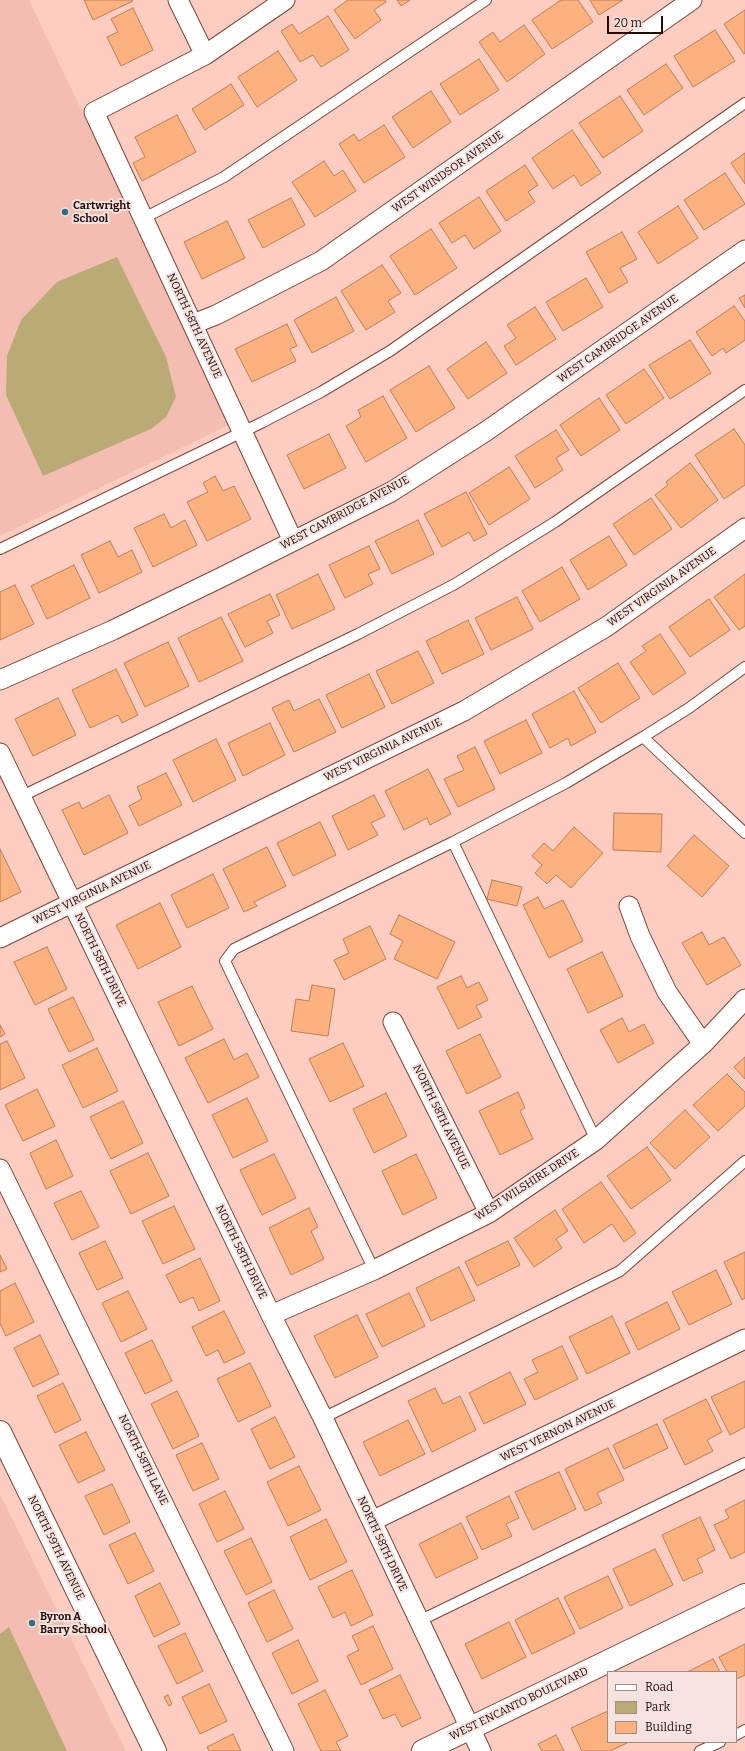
<!DOCTYPE html>
<style>
body{margin:0}
#map{position:relative;width:745px;height:1751px;overflow:hidden;background:#fecdc1;font-family:Bitter,serif}
canvas{display:block}
.legend{position:absolute;left:607px;top:1671px;width:130px;height:72px;box-sizing:border-box;background:#f4e3df;border:1px solid #a28c88;margin:0;padding:5px 7px;list-style:none;font-size:12px;color:#260a05}
.legend li{display:flex;align-items:center;gap:8px;height:20px}
.legend b{width:20px;border:1px solid #a28c88}
.scale{position:absolute;left:607px;top:16px;width:56px;height:18px;box-sizing:border-box;border:2px solid #260a05;border-top:0;padding-left:5px;font-size:12px;line-height:14px;white-space:nowrap;color:#260a05;-webkit-text-stroke:3px #f4e3df;paint-order:stroke}
</style>
<div id="map">
<canvas width="745" height="1751"></canvas>
<ul class="legend">
<li><b style="height:5px;background:#fff"></b>Road</li>
<li><b style="height:11px;background:#baab76"></b>Park</li>
<li><b style="height:11px;background:#fcb17f"></b>Building</li>
</ul>
<div class="scale">20 m</div>
</div>
<script>
const ctx = document.querySelector('canvas').getContext('2d');
ctx.lineJoin = 'round';
function fill(path, color) { ctx.fillStyle = color; ctx.fill(path, 'evenodd'); }
const shape = rows => new Path2D(rows.map(r => 'M' + r).join(''));
function trace(path, color, width, dash) { ctx.strokeStyle = color; ctx.lineWidth = width; ctx.lineCap = dash ? 'butt' : 'round'; ctx.setLineDash(dash || []); ctx.stroke(path); }
function label(font, color, halo, rows, align = 'center') {
  ctx.font = font + ' Bitter,serif'; ctx.lineWidth = 4; ctx.setLineDash([]); ctx.textBaseline = 'middle'; ctx.strokeStyle = halo; ctx.fillStyle = color; for (const [text, x, y, turn = 0] of rows) {
    ctx.save(); ctx.translate(x, y); ctx.rotate((+turn || 0) * Math.PI / 180); ctx.textAlign = isNaN(turn) ? turn : align; if (halo) ctx.strokeText(text, 0, 0); ctx.fillText(text, 0, 0); ctx.restore();
  }
}
fill(shape([
 [0,0,29,0,231,424,0,536],
 [0,1494,126,1751,0,1751]
]), '#f3beb1');
fill(shape([
 [117,257,166,357,176,397,166,417,151,429,43,476,6,395,7,356,21,320,57,282],
 [9,1627,67,1751,0,1751,0,1634]
]), '#baab76');
const building = shape([
 [84,0,132,0,133,1,93,20,84,0],
 [348,0,385,0,386,2,374,10,381,20,355,39,334,10,348,0],
 [397,0,410,0,401,6,397,0],
 [561,0,578,0,593,22,552,49,532,20,561,0],
 [590,0,623,0,599,15,590,0],
 [133,8,153,50,121,66,107,37,118,32,111,19,133,8],
 [745,10,745,53,744,54,724,24,745,10],
 [328,16,349,50,321,67,313,55,300,62,281,31,292,24,299,34,328,16],
 [524,25,545,54,507,82,479,42,493,32,500,42,524,25],
 [715,30,735,61,693,87,674,56,715,30],
 [278,51,297,80,257,107,238,77,278,51],
 [479,59,499,90,460,115,440,84,479,59],
 [666,64,683,88,644,115,627,90,666,64],
 [231,84,244,105,205,130,192,109,231,84],
 [431,91,451,122,413,148,392,117,431,91],
 [620,96,643,131,603,158,579,123,620,96],
 [177,115,196,152,142,181,133,163,145,157,135,137,177,115],
 [384,125,405,157,364,183,339,144,354,134,359,141,384,125],
 [572,130,601,173,581,186,574,175,553,189,532,158,572,130],
 [745,153,745,184,731,163,745,153],
 [324,161,334,176,343,170,356,191,315,217,292,182,324,161],
 [525,165,538,185,528,192,535,202,506,221,486,191,525,165],
 [725,173,745,204,704,230,684,200,725,173],
 [479,197,501,231,474,249,465,235,452,243,439,223,479,197],
 [291,198,305,225,263,248,248,220,291,198],
 [678,206,698,238,658,264,638,232,678,206],
 [227,221,245,258,202,279,184,242,227,221],
 [431,229,457,268,415,295,390,256,431,229],
 [622,232,637,259,620,268,628,282,609,293,586,252,622,232],
 [382,265,401,293,388,301,395,312,366,330,341,291,382,265],
 [586,278,603,307,563,331,546,302,586,278],
 [745,295,745,308,739,298,745,295],
 [336,297,354,331,312,353,294,320,336,297],
 [734,306,745,321,745,340,726,353,723,348,712,356,696,332,734,306],
 [535,307,556,339,516,365,504,346,516,338,507,325,535,307],
 [287,324,297,346,290,349,296,361,252,382,235,349,287,324],
 [690,340,711,373,670,399,649,365,690,340],
 [486,342,507,373,468,399,447,369,486,342],
 [429,366,455,408,416,432,390,390,429,366],
 [644,369,664,398,626,424,606,395,644,369],
 [383,396,407,438,366,462,346,426,361,417,358,410,383,396],
 [599,398,620,430,581,456,560,425,599,398],
 [734,429,745,445,745,485,724,499,695,455,734,429],
 [556,430,569,450,556,458,563,470,535,488,515,456,556,430],
 [329,434,346,468,304,489,287,455,329,434],
 [690,463,718,500,681,528,655,495,668,485,666,482,690,463],
 [509,467,530,499,489,525,469,493,509,467],
 [215,476,223,491,234,486,251,519,207,541,187,502,208,492,203,483,215,476],
 [466,492,487,534,474,541,469,532,442,547,424,514,466,492],
 [651,498,672,529,634,555,613,524,651,498],
 [164,514,171,528,185,520,197,545,153,567,134,528,164,514],
 [418,520,434,554,392,574,375,541,418,520],
 [609,536,627,565,588,590,570,560,609,536],
 [110,541,118,557,132,550,142,572,99,593,81,555,110,541],
 [369,546,380,569,368,574,373,584,345,598,329,565,369,546],
 [74,565,90,598,47,619,31,586,74,565],
 [562,567,580,599,540,622,522,591,562,567],
 [318,574,335,609,292,629,276,595,318,574],
 [745,574,745,626,739,630,714,597,745,574],
 [15,585,34,624,0,640,0,592,15,585],
 [270,594,280,615,267,621,273,633,245,647,228,614,270,594],
 [517,597,533,629,491,650,475,618,517,597],
 [709,599,730,630,690,657,669,627,709,599],
 [221,617,243,661,199,682,178,638,221,617],
 [468,620,484,654,442,674,426,641,468,620],
 [660,634,686,673,653,695,630,662,646,651,642,646,660,634],
 [168,642,189,686,145,707,124,663,168,642],
 [418,651,434,683,392,704,376,671,418,651],
 [618,663,640,698,601,723,578,688,618,663],
 [116,669,138,715,122,723,118,715,90,728,72,690,116,669],
 [369,674,385,707,342,728,326,695,369,674],
 [574,691,596,732,571,746,568,738,550,748,532,714,574,691],
 [58,698,76,735,33,756,15,719,58,698],
 [319,699,336,732,294,752,272,708,289,700,294,711,319,699],
 [526,720,542,753,500,774,484,741,526,720],
 [270,723,285,755,243,776,228,743,270,723],
 [216,739,236,780,193,802,173,760,216,739],
 [475,747,495,789,458,807,444,779,464,770,457,756,475,747],
 [428,769,451,814,430,825,427,818,404,830,385,791,428,769],
 [166,773,182,805,139,826,129,806,142,799,137,787,166,773],
 [109,795,128,833,84,855,62,810,79,802,82,809,109,795],
 [374,795,385,816,371,823,378,835,348,850,332,816,374,795],
 [614,813,662,814,661,852,613,850,614,813],
 [320,822,336,855,293,876,277,843,320,822],
 [574,827,603,853,571,888,556,875,547,884,535,873,542,865,532,856,544,843,553,851,574,827],
 [694,835,729,866,702,897,667,866,694,835],
 [267,847,286,886,254,902,257,906,244,912,223,869,267,847],
 [0,849,21,892,0,902,0,849],
 [213,874,229,908,187,928,171,895,213,874],
 [492,880,522,887,517,906,487,899,492,880],
 [538,897,544,909,563,900,583,941,549,958,523,905,538,897],
 [160,903,181,947,138,969,116,925,160,903],
 [399,915,455,942,437,979,394,959,403,941,390,934,399,915],
 [370,926,386,959,344,980,334,960,349,953,343,939,370,926],
 [702,932,709,945,724,937,741,965,707,985,682,943,702,932],
 [47,947,67,989,35,1005,14,962,47,947],
 [602,952,623,996,588,1013,567,969,602,952],
 [461,976,467,988,479,982,488,1000,476,1006,482,1017,458,1029,437,987,461,976],
 [312,985,335,989,328,1036,291,1031,296,999,309,1001,312,985],
 [192,986,213,1029,179,1046,158,1002,192,986],
 [73,997,94,1040,69,1052,48,1009,73,997],
 [622,1018,629,1032,644,1024,654,1043,618,1063,600,1030,622,1018],
 [0,1025,5,1034,0,1037,0,1025],
 [480,1034,501,1077,467,1094,446,1051,480,1034],
 [224,1039,234,1060,247,1053,259,1077,208,1103,185,1058,224,1039],
 [7,1041,25,1078,0,1090,0,1044,7,1041],
 [343,1043,364,1086,330,1102,309,1059,343,1043],
 [97,1048,118,1091,83,1108,62,1065,97,1048],
 [745,1057,745,1079,734,1067,745,1057],
 [727,1074,745,1092,745,1106,718,1131,693,1105,727,1074],
 [37,1089,55,1126,23,1141,5,1105,37,1089],
 [518,1092,525,1108,520,1111,533,1139,500,1155,479,1111,518,1092],
 [386,1093,407,1136,374,1153,353,1109,386,1093],
 [247,1098,268,1141,233,1158,212,1115,247,1098],
 [123,1101,143,1143,111,1159,90,1117,123,1101],
 [685,1110,710,1137,675,1169,650,1143,685,1110],
 [56,1140,73,1176,46,1189,30,1153,56,1140],
 [647,1147,671,1180,631,1209,607,1176,647,1147],
 [148,1153,169,1196,131,1214,110,1171,148,1153],
 [274,1154,296,1198,262,1215,240,1170,274,1154],
 [416,1154,437,1198,403,1215,382,1171,416,1154],
 [601,1182,636,1233,624,1242,612,1224,584,1243,562,1209,601,1182],
 [81,1191,99,1227,72,1240,54,1203,81,1191],
 [174,1206,195,1249,163,1264,142,1221,174,1206],
 [309,1208,318,1227,311,1231,324,1259,291,1275,269,1228,309,1208],
 [555,1210,568,1231,556,1239,562,1248,534,1267,514,1238,555,1210],
 [105,1241,123,1278,97,1290,79,1253,105,1241],
 [508,1241,520,1265,477,1286,465,1262,508,1241],
 [745,1252,745,1298,742,1300,724,1262,745,1252],
 [0,1255,7,1269,0,1272,0,1255],
 [200,1258,220,1301,199,1311,193,1297,180,1303,166,1275,200,1258],
 [459,1267,475,1300,431,1321,416,1288,459,1267],
 [716,1270,732,1304,689,1325,672,1292,716,1270],
 [15,1283,34,1322,6,1336,0,1323,0,1291,15,1283],
 [128,1291,147,1329,121,1342,102,1303,128,1291],
 [409,1293,425,1326,382,1347,366,1314,409,1293],
 [667,1302,680,1329,638,1350,625,1323,667,1302],
 [224,1311,245,1353,224,1363,218,1350,206,1356,192,1327,224,1311],
 [357,1315,378,1357,335,1378,314,1336,357,1315],
 [612,1316,630,1353,587,1374,569,1337,612,1316],
 [40,1335,59,1374,33,1387,14,1348,40,1335],
 [152,1340,172,1381,145,1394,125,1353,152,1340],
 [562,1346,578,1379,535,1400,524,1379,538,1372,532,1360,562,1346],
 [250,1363,271,1406,238,1422,217,1379,250,1363],
 [510,1372,526,1404,484,1424,469,1393,510,1372],
 [745,1381,745,1427,730,1435,711,1397,745,1381],
 [63,1383,81,1420,55,1433,37,1396,63,1383],
 [435,1388,443,1404,460,1396,476,1430,432,1452,408,1401,435,1388],
 [177,1391,199,1436,173,1449,151,1404,177,1391],
 [706,1399,722,1432,707,1440,713,1451,685,1465,663,1420,706,1399],
 [275,1417,295,1457,270,1469,251,1429,275,1417],
 [408,1420,425,1454,380,1476,363,1442,408,1420],
 [657,1424,668,1448,624,1469,613,1445,657,1424],
 [86,1432,105,1470,78,1483,59,1445,86,1432],
 [202,1443,219,1479,193,1491,176,1455,202,1443],
 [608,1448,624,1480,597,1493,602,1503,585,1511,565,1469,608,1448],
 [299,1466,321,1510,288,1526,267,1482,299,1466],
 [559,1472,576,1509,533,1530,515,1492,559,1472],
 [112,1484,130,1522,104,1535,85,1496,112,1484],
 [225,1491,244,1529,217,1542,199,1504,225,1491],
 [509,1496,519,1518,506,1524,512,1536,482,1550,466,1517,509,1496],
 [745,1500,745,1552,731,1559,714,1525,729,1518,725,1510,745,1500],
 [700,1517,715,1550,697,1559,703,1572,683,1581,662,1535,700,1517],
 [326,1519,347,1562,310,1580,290,1537,326,1519],
 [461,1523,478,1558,436,1578,419,1544,461,1523],
 [135,1533,154,1571,128,1584,109,1545,135,1533],
 [251,1538,272,1582,246,1595,224,1551,251,1538],
 [655,1549,673,1585,630,1606,613,1569,655,1549],
 [352,1570,373,1615,351,1626,345,1612,333,1618,318,1587,352,1570],
 [608,1576,623,1608,580,1629,564,1597,608,1576],
 [160,1583,180,1624,154,1637,135,1596,160,1583],
 [274,1590,293,1629,267,1642,248,1603,274,1590],
 [558,1598,575,1633,532,1654,515,1620,558,1598],
 [509,1622,526,1657,482,1679,465,1644,509,1622],
 [373,1626,393,1669,361,1685,347,1656,359,1650,352,1636,373,1626],
 [185,1633,203,1671,177,1684,158,1646,185,1633],
 [298,1640,318,1681,292,1694,272,1653,298,1640],
 [745,1644,745,1675,736,1679,736,1672,727,1672,719,1657,745,1644],
 [713,1659,720,1672,687,1672,713,1659],
 [400,1675,421,1718,402,1727,395,1714,383,1719,369,1690,400,1675],
 [209,1684,227,1721,200,1734,182,1697,209,1684],
 [325,1690,348,1736,336,1742,341,1751,321,1751,298,1704,325,1690],
 [168,1695,172,1704,169,1706,164,1697,168,1695],
 [608,1711,608,1742,629,1742,610,1751,582,1751,571,1728,608,1711],
 [233,1734,241,1751,209,1751,207,1747,233,1734],
 [556,1735,564,1751,542,1751,538,1744,556,1735]
]);
fill(building, '#fcb17f');
trace(building, '#be7f55', 1);
const lane = shape([
 [144,218,224,177,486,0],
 [0,549,263,422,321,392,390,351,745,103],
 [643,737,745,833],
 [20,797,358,634,455,584,555,522,745,390],
 [453,842,596,1140],
 [374,1270,225,961,234,949,453,842,566,783,643,737,689,708,745,667],
 [323,1418,620,1271,745,1161],
 [419,1621,745,1463],
 [736,1735,745,1730],
 [700,1751,720,1742]
]);
const street = shape([
 [178,0,205,55],
 [285,0,205,55,94,112,293,541],
 [193,324,216,315,321,261,692,0],
 [0,680,113,630,226,575,391,492,485,432,745,250],
 [0,753,271,1315,323,1418,481,1751],
 [629,906,640,936,667,992,703,1044],
 [0,938,464,711,606,627,745,528],
 [393,1022,489,1213],
 [0,1169,284,1751],
 [271,1315,374,1270,489,1213,596,1140,703,1044,745,999],
 [372,1521,745,1339]
]);
const secondary = shape([
 [0,1432,155,1751],
 [423,1751,745,1595]
]);
trace(lane, '#864233', 12);
trace(street, '#864233', 21);
trace(secondary, '#864233', 24);
trace(lane, '#fff', 10);
trace(street, '#fff', 19);
trace(secondary, '#fff', 22);
for (const [x, y, r, color] of [
 [65,212,4,"#2c7180"],
 [32,1623,4,"#2c7180"]
]) { const dot = new Path2D(); dot.arc(x, y, r, 0, 2 * Math.PI); ctx.fillStyle = color; ctx.fill(dot); trace(dot, '#f4e3df', 1.5); }
label('11px', '#260a05', '#f4e3df', [
 ["WEST WINDSOR AVENUE",448,172,-35],
 ["NORTH 58TH AVENUE",194,326,65],
 ["WEST CAMBRIDGE AVENUE",618,339,-35],
 ["WEST CAMBRIDGE AVENUE",345,513,-28],
 ["WEST VIRGINIA AVENUE",662,587,-35],
 ["WEST VIRGINIA AVENUE",383,750,-26],
 ["WEST VIRGINIA AVENUE",92,893,-26],
 ["NORTH 58TH DRIVE",100,960,64],
 ["NORTH 58TH AVENUE",441,1117,64],
 ["WEST WILSHIRE DRIVE",527,1185,-33],
 ["NORTH 58TH DRIVE",241,1252,64],
 ["WEST VERNON AVENUE",558,1431,-26],
 ["NORTH 58TH LANE",143,1460,64],
 ["NORTH 58TH DRIVE",382,1544,65],
 ["NORTH 59TH AVENUE",56,1548,64],
 ["WEST ENCANTO BOULEVARD",519,1704,-26]
]);
label('bold 11px', '#260a05', '#f4e3df', [
 ["Cartwright",73,206],
 ["School",73,219],
 ["Byron A",40,1617],
 ["Barry School",40,1630]
], 'left');
</script>
